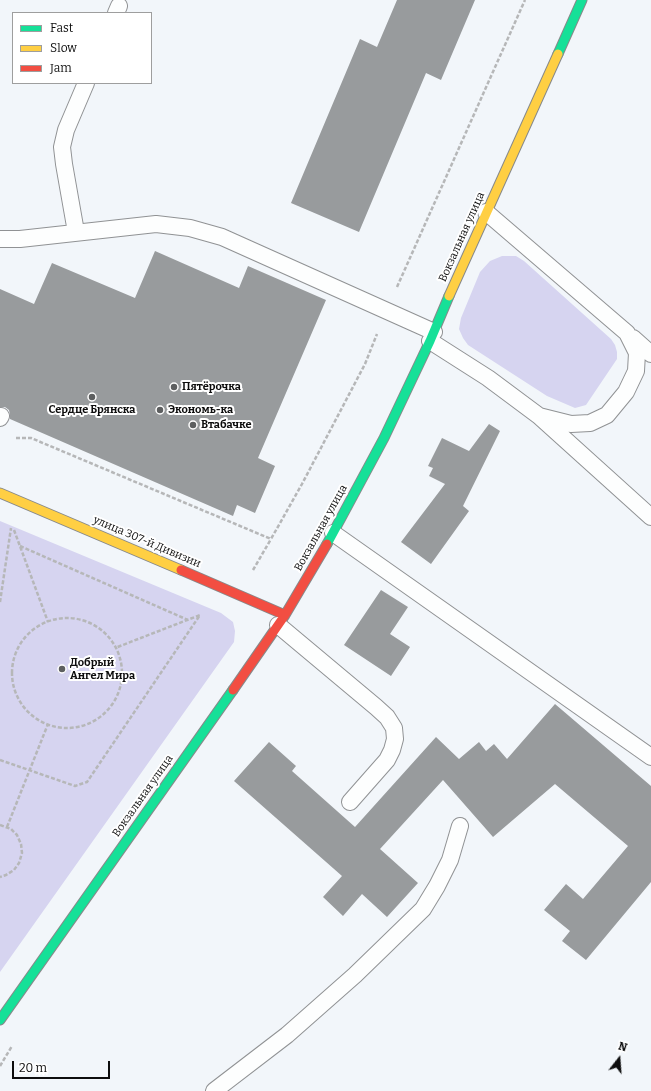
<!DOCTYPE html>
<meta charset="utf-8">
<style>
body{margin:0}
#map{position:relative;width:651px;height:1091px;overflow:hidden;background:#f2f6fa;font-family:Bitter,serif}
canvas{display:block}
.legend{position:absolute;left:12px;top:12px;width:140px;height:72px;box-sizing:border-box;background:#fff;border:1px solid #9e9e9e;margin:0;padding:5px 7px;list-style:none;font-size:12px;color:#0d0d0d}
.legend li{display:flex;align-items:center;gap:8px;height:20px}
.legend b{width:20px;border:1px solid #9e9e9e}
.north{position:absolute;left:599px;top:1039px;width:40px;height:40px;-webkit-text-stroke:3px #fff;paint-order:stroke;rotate:17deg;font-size:11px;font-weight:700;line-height:16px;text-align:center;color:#0d0d0d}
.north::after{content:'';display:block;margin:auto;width:14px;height:18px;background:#0d0d0d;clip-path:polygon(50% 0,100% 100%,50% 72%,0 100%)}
.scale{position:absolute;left:12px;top:1061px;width:98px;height:18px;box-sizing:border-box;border:2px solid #0d0d0d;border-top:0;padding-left:5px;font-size:12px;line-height:14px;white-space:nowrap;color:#0d0d0d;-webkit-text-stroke:3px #fff;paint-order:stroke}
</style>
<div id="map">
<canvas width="651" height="1091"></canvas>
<ul class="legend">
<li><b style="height:5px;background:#16e098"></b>Fast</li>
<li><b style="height:5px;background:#ffcf43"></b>Slow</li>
<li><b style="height:5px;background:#f24e42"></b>Jam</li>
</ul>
<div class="north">N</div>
<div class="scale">20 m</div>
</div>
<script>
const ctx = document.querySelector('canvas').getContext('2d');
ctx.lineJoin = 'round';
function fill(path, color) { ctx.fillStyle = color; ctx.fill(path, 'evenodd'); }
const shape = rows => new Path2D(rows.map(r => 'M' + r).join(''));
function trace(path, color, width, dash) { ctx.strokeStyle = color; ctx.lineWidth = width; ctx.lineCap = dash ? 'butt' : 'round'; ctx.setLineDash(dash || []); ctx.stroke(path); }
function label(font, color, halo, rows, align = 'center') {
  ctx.font = font + ' Bitter,serif'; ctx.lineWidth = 4; ctx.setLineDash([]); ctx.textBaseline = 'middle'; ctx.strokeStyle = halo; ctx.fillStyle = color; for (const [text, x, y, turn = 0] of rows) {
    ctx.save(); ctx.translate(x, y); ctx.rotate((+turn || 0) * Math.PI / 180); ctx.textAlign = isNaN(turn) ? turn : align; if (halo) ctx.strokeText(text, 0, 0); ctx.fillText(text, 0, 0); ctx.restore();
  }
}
fill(shape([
 [502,256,516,256,524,261,611,339,615,345,617,352,617,359,586,405,575,408,547,396,468,345,463,338,459,329,461,318,480,272,490,261],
 [0,521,221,613,233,622,235,631,234,642,0,972]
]), '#d6d4f0');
fill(shape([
 [397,0,475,0,441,80,426,73,359,232,291,203,360,39,377,47],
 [155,251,239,288,248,266,326,300,258,458,275,466,255,513,237,505,233,516,10,419,10,415,9,410,5,407,0,407,0,289,34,304,52,263,135,298],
 [489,424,500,431,463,506,469,511,431,564,401,542,445,484,429,476,433,468,428,466,442,438,469,451],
 [381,590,408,607,390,634,410,647,391,676,344,645],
 [555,704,651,786,651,882,586,960,562,941,570,931,544,910,566,884,583,899,628,846,555,784,493,837,443,780,380,849,418,883,387,917,362,894,343,916,323,897,342,876,234,781,269,742,296,766,292,771,355,827,436,737,459,759,479,742,486,751,494,744,507,759]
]), '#989b9d');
const lane = shape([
 [116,13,119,6],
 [486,212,627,333,637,353,636,371,626,392,607,415,590,423,571,424,539,416],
 [76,232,64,164,62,147,66,130,86,83],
 [0,239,20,239,156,224,190,228,222,237,434,332],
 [633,338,651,354],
 [430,341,488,378,539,416,651,517],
 [0,418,1,416],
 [333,533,651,757],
 [278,625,376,707,387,717,394,728,395,739,392,750,387,760,350,802],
 [214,1091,287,1035,355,975,423,909,437,886,450,860,460,826]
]);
const fast = shape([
 [558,54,582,0],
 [327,544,384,438,430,341,449,296],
 [0,1020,233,690]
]);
const slow = shape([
 [449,296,558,54],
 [0,493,181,570]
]);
const jam = shape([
 [181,570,285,615],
 [233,690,285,615,327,544]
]);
trace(lane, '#909294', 18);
trace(fast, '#87898a', 11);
trace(slow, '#87898a', 11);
trace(jam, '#87898a', 11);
trace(shape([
 [397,287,525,0],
 [16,438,31,438,271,539,302,484,365,364,377,334],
 [14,530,48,622],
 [20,546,188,620],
 [253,570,271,539],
 [0,602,11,528],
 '12 673a55 55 0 1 1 110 0a55 55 0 1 1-110 0Z',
 [0,760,75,786,87,782,200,615,115,648],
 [0,825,11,829,17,835,21,844,22,853,19,863,14,870,6,875,0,877],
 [7,827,48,724],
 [0,1066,12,1046]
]), '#b6b7b8', 2.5, [4, 2]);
trace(lane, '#fdfefe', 16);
trace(fast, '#16e098', 9);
trace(slow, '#ffcf43', 9);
trace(jam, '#f24e42', 9);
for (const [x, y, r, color] of [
 [174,387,4,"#5d5f60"],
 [92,397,4,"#5d5f60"],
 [160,410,4,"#5d5f60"],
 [193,425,4,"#5d5f60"],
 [62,669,4,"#5d5f60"]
]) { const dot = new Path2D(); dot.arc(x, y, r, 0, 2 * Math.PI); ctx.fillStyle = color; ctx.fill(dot); trace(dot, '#fff', 1.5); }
label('11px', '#0d0d0d', '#fff', [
 ["Вокзальная улица",462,237,-66],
 ["Вокзальная улица",321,528,-61],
 ["улица 307-й Дивизии",147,542,23],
 ["Вокзальная улица",143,796,-55]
]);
label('bold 11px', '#0d0d0d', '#fff', [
 ["Пятёрочка",182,387],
 ["Сердце Брянска",92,410,"center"],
 ["Экономь-ка",168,410],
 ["Втабачке",201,425],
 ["Добрый",70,663],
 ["Ангел Мира",70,676]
], 'left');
</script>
